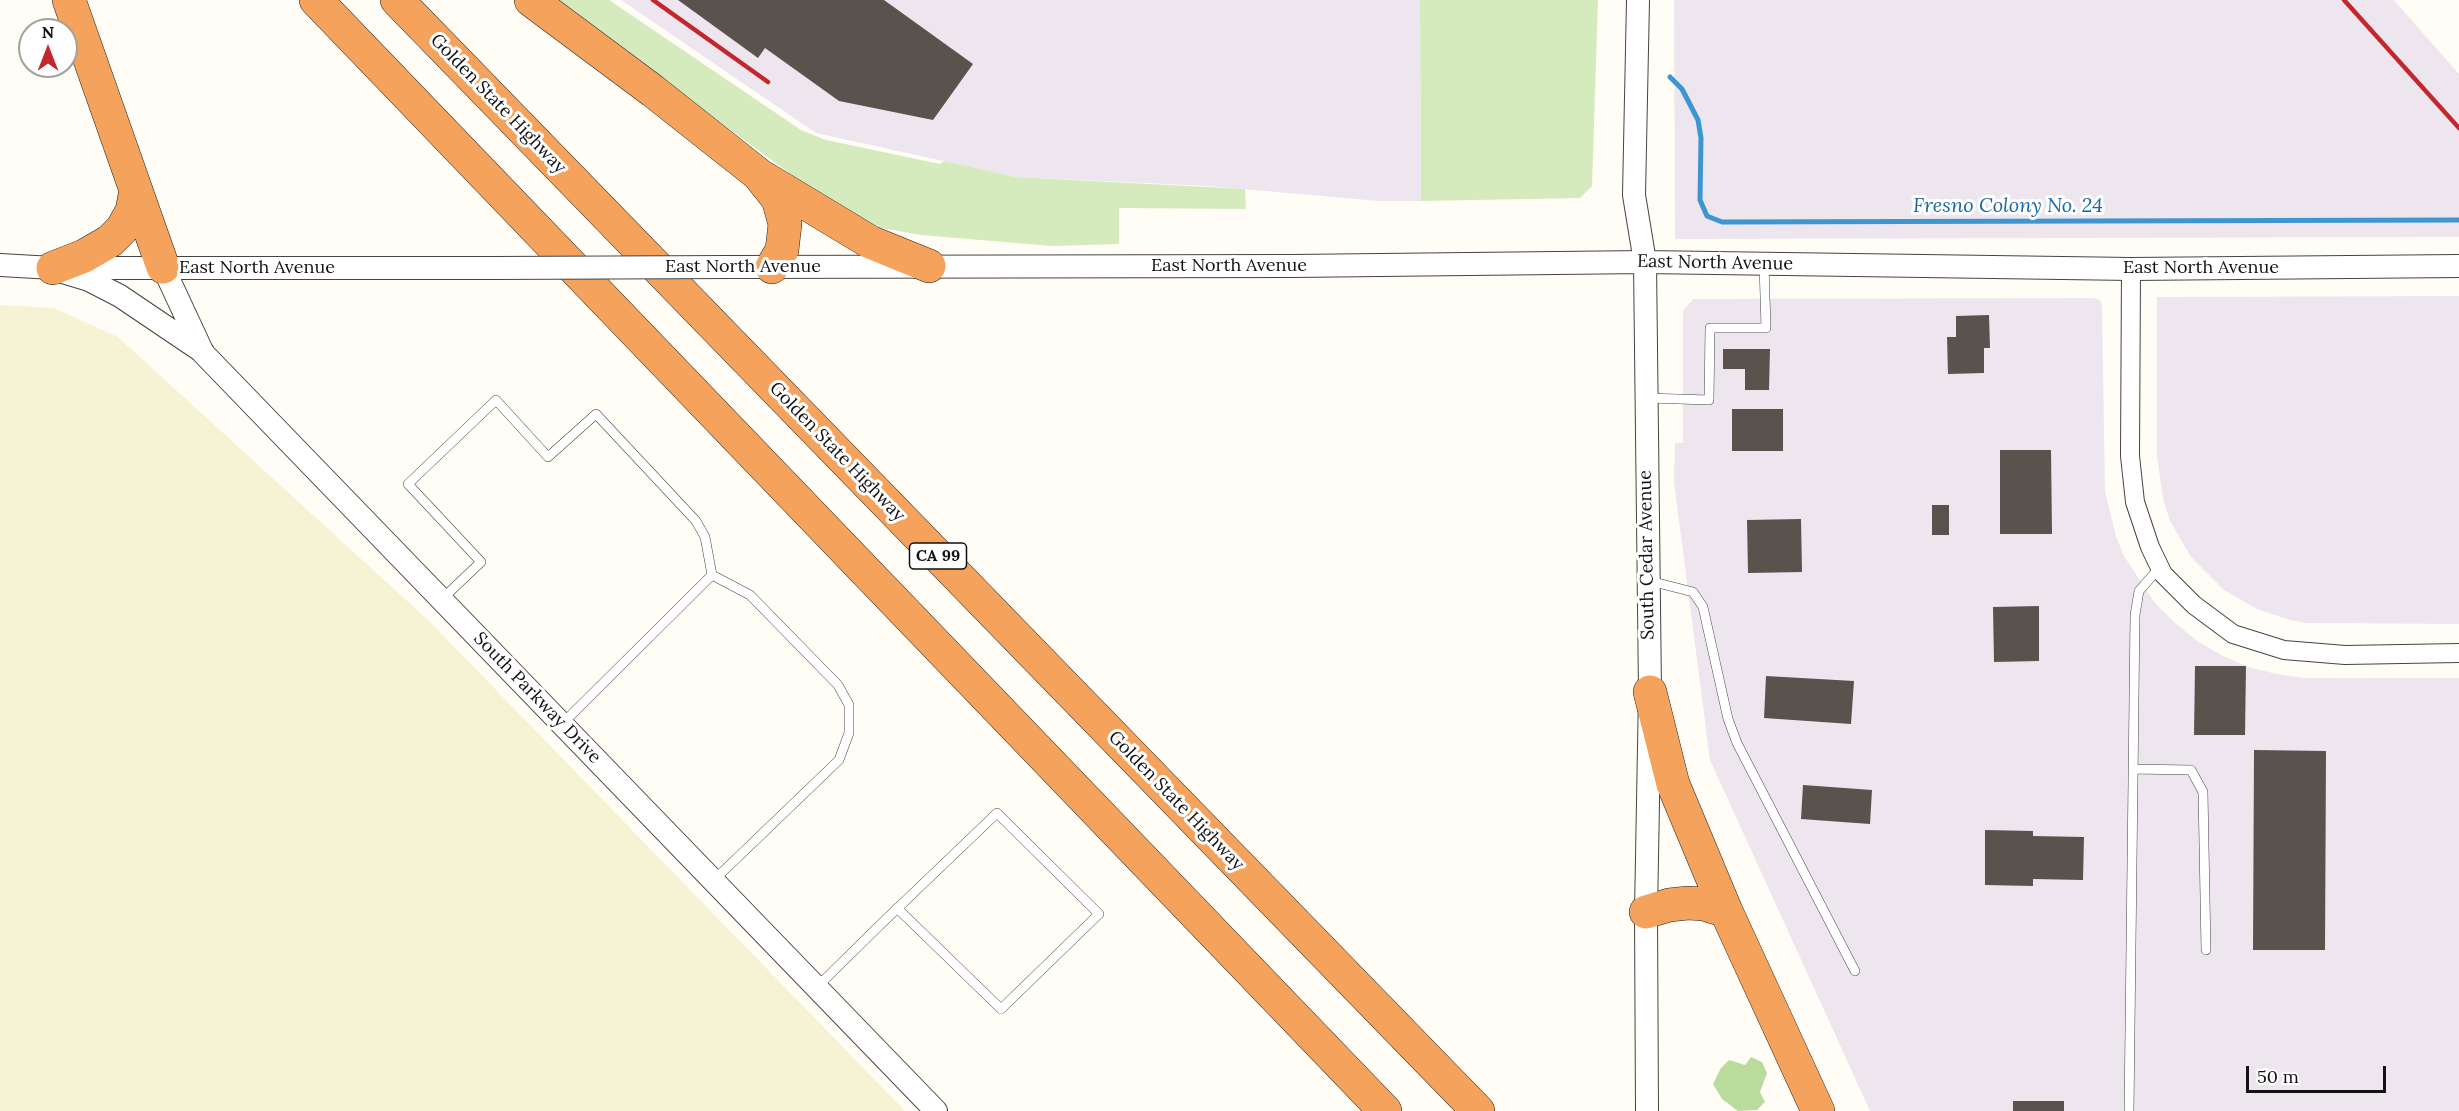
<!DOCTYPE html>
<style>
body{margin:0}
#map{position:relative;width:2459px;height:1111px;overflow:hidden;background:#fffdf5;font-family:Lora,serif}
canvas{display:block}
.north{position:absolute;left:18px;top:18px;width:60px;height:60px;box-sizing:border-box;background:#fff;border:2px solid #a0a0a0;border-radius:50%;rotate:0deg;font-size:16px;font-weight:700;line-height:24px;text-align:center;color:#111}
.north::after{content:'';display:block;margin:auto;width:21px;height:27px;background:#c4262e;clip-path:polygon(50% 0,100% 100%,50% 72%,0 100%)}
.scale{position:absolute;left:2246px;top:1066px;width:140px;height:27px;box-sizing:border-box;border:3px solid #111;border-top:0;padding-left:8px;font-size:18px;line-height:21px;white-space:nowrap;color:#111;-webkit-text-stroke:4px #fff;paint-order:stroke}
</style>
<div id="map">
<canvas width="2459" height="1111"></canvas>
<div class="north">N</div>
<div class="scale">50 m</div>
</div>
<script>
const ctx = document.querySelector('canvas').getContext('2d');
ctx.lineJoin = 'round';
function fill(path, color) { ctx.fillStyle = color; ctx.fill(path, 'evenodd'); }
const shape = rows => new Path2D(rows.map(r => 'M' + r).join(''));
function trace(path, color, width, dash) { ctx.strokeStyle = color; ctx.lineWidth = width; ctx.lineCap = dash ? 'butt' : 'round'; ctx.setLineDash(dash || []); ctx.stroke(path); }
function label(font, color, halo, rows, align = 'center') {
  ctx.font = font + ' Lora,serif'; ctx.lineWidth = 6; ctx.setLineDash([]); ctx.textBaseline = 'middle'; ctx.strokeStyle = halo; ctx.fillStyle = color; for (const [text, x, y, turn = 0] of rows) {
    ctx.save(); ctx.translate(x, y); ctx.rotate((+turn || 0) * Math.PI / 180); ctx.textAlign = isNaN(turn) ? turn : align; if (halo) ctx.strokeText(text, 0, 0); ctx.fillText(text, 0, 0); ctx.restore();
  }
}
fill(shape([
 [621,0,1420,0,1421,201,1379,201,1208,186,1016,177,816,133],
 [1674,0,2394,0,2459,74,2459,237,1675,239],
 [2459,296,2459,624,2307,623,2290,620,2257,609,2224,590,2191,557,2170,521,2163,499,2157,456,2157,297],
 [2094,298,2100,300,2102,306,2105,492,2116,536,2124,556,2155,603,2174,622,2197,641,2223,656,2251,668,2277,674,2304,678,2459,678,2459,1111,1870,1111,1710,760,1674,482,1675,443,1683,443,1683,311,1693,299]
]), '#eee6ef');
fill(shape([
 [0,305,54,308,118,337,428,620,905,1111,0,1111]
]), '#f6f3d4');
fill(shape([
 [553,0,609,0,801,130,826,140,940,164,944,161,1016,177,1245,189,1246,209,1119,208,1119,244,1052,246,921,235,882,228,851,215,800,181],
 [1420,0,1598,0,1592,186,1580,198,1421,201]
]), '#d5ebbd');
fill(shape([
 [1751,1057,1762,1062,1767,1073,1760,1092,1765,1102,1757,1110,1738,1111,1722,1099,1713,1084,1721,1068,1729,1060,1745,1065]
]), '#b9dc9c');
trace(shape([
 [1670,77,1682,89,1698,120,1701,138,1700,200,1707,216,1722,222,2459,220]
]), '#3f96cf', 5);
fill(shape([
 [678,0,884,0,973,64,933,120,839,101,765,48,758,58],
 [1989,315,1990,348,1984,348,1984,373,1948,374,1947,337,1956,337,1956,316],
 [1723,349,1770,349,1769,390,1745,390,1745,369,1723,369],
 [1732,409,1783,409,1783,451,1732,451],
 [2000,450,2051,450,2052,534,2000,534],
 [1932,505,1949,505,1949,535,1932,535],
 [1801,519,1802,572,1748,573,1747,520],
 [2039,606,2039,661,1994,662,1993,607],
 [2195,666,2246,666,2245,735,2194,735],
 [1766,676,1854,681,1851,724,1764,718],
 [2254,750,2326,751,2325,950,2253,950],
 [1803,785,1872,790,1870,824,1801,819],
 [1985,830,2033,831,2033,836,2084,837,2083,880,2033,879,2033,886,1985,885],
 [2013,1101,2064,1101,2064,1111,2013,1111]
]), '#5a524d');
const service = shape([
 [1647,398,1709,400,1710,328,1766,328,1764,265],
 [712,575,750,595,838,685,849,705,849,733,839,760,713,881],
 [1650,581,1693,592,1703,607,1728,719,1737,743,1855,971],
 [442,599,481,562,408,484,496,400,548,457,596,414,696,521,705,537,712,575,563,723],
 [2133,769,2191,770,2203,792,2206,950],
 [816,988,880,925,997,813,1099,914,1001,1009,897,908],
 [2129,1111,2135,615,2139,591,2160,567]
]);
const minor = shape([
 [2131,269,2130,456,2135,502,2150,547,2163,574,2194,605,2233,634,2284,650,2345,655,2459,653]
]);
const tertiary = shape([
 [1638,0,1634,195,1645,262,1650,692,1646,912,1647,1111],
 [0,265,53,268,494,268],
 [163,267,203,353,936,1111],
 [729,267,1292,266,1645,262,2131,269,2459,266],
 [66,273,89,280,120,296,203,352]
]);
const motorway = shape([
 [69,0,163,267],
 [316,0,1385,1111],
 [397,0,1478,1111],
 [531,0,653,91,758,174,778,199,785,224,782,250,772,267],
 [764,178,870,242,929,266],
 [53,268,84,256,110,241,122,229,132,211,136,190],
 [1650,692,1673,784,1726,911,1818,1111],
 [1646,912,1669,905,1688,903,1704,904,1726,911]
]);
trace(service, '#444', 10);
trace(minor, '#444', 20);
trace(tertiary, '#444', 24);
trace(motorway, '#222', 34);
trace(service, '#fff', 9);
trace(minor, '#fff', 18);
trace(tertiary, '#fff', 22);
trace(motorway, '#f5a25d', 33);
trace(shape([
 [653,0,768,82],
 [2344,0,2459,128]
]), '#c4262e', 4.5);
const tertiaryBridge = shape([
 [494,268,729,267]
]);
trace(tertiaryBridge, '#444', 24, []);
trace(tertiaryBridge, '#fff', 22);
for (const [x, y, w] of [
 [938,556,57]
]) { const box = new Path2D(); box.roundRect(x - w / 2, y - 13, w, 26, 4.5); ctx.fillStyle = '#fff'; ctx.fill(box); trace(box, '#111', 1.5); }
label('bold 16px', '#111', null, [
 ["CA 99",938,556]
]);
label('18px', '#111', '#fff', [
 ["Golden State Highway",498,104,46],
 ["East North Avenue",1715,263,1],
 ["East North Avenue",1229,266],
 ["East North Avenue",743,267],
 ["East North Avenue",257,268],
 ["East North Avenue",2201,268],
 ["Golden State Highway",837,452,46],
 ["South Cedar Avenue",1647,555,-91],
 ["South Parkway Drive",537,698,46],
 ["Golden State Highway",1176,801,46]
]);
label('italic 20px', '#1768a6', '#fff', [
 ["Fresno Colony No. 24",2008,206]
]);
</script>
